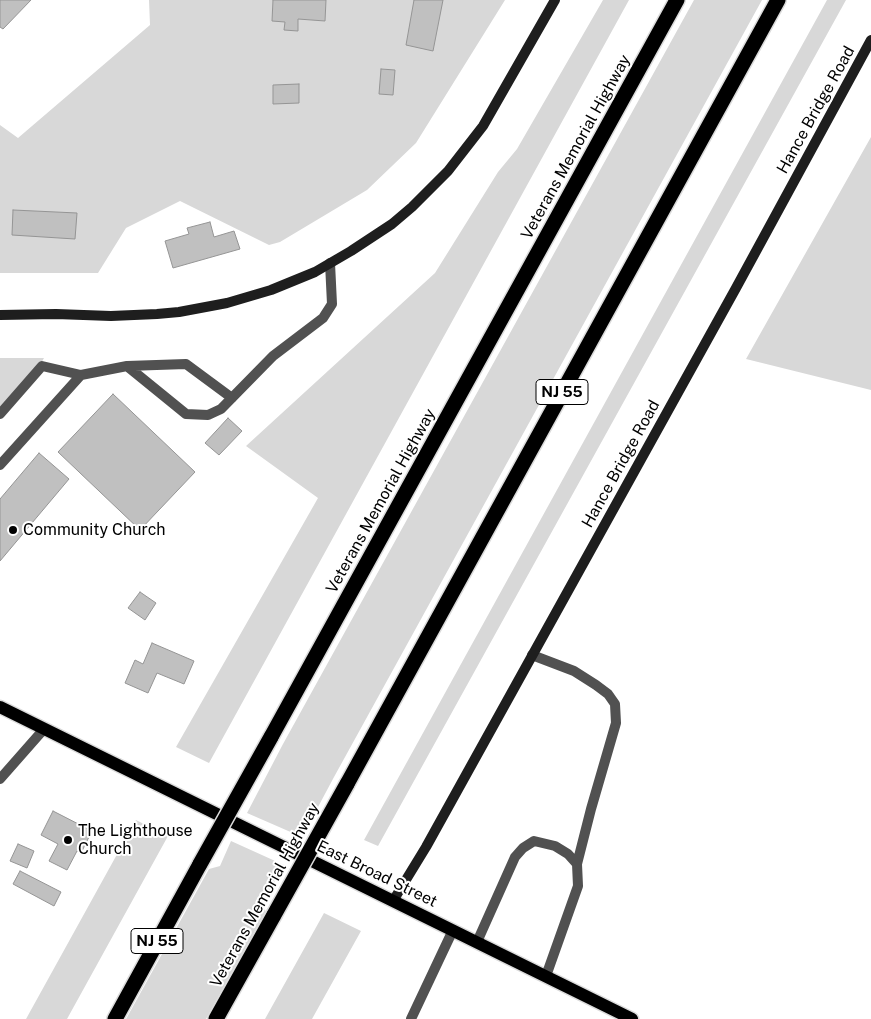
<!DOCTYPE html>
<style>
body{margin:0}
canvas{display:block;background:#fff}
</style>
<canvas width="871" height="1019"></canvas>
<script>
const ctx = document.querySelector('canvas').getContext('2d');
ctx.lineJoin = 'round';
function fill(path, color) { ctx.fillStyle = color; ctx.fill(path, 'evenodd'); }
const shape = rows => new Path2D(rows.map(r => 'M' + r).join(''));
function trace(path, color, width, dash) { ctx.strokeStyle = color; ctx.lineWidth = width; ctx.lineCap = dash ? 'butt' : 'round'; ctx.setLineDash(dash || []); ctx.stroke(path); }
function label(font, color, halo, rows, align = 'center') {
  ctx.font = font + ' "Public Sans",sans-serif'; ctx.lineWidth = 4; ctx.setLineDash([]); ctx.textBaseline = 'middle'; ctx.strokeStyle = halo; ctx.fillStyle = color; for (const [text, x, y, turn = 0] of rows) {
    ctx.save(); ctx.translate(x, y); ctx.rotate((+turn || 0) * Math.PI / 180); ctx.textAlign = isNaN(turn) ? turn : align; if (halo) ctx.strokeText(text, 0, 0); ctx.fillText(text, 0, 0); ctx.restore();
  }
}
fill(shape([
 [149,0,505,0,416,143,367,190,280,242,269,245,180,201,126,228,98,273,0,273,0,125,18,138,150,25],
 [603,0,629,0,209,763,176,747,318,498,246,446,435,273,498,172,517,149],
 [694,0,762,0,334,777,302,837,247,813,283,744],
 [827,0,846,0,378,846,364,840],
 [871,137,871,390,746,359],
 [0,358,44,358,39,367,0,408],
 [136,820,168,836,67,1019,26,1019],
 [231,841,284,865,261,906,266,911,206,1019,126,1019,209,869,220,866],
 [324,913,361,931,312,1019,265,1019]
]), '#d8d8d8');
const building = shape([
 [0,0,31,0,3,29,0,27,0,0],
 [273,0,326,0,325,21,298,19,298,31,284,30,285,22,272,21,273,0],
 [414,0,443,0,433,51,406,45,414,0],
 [381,69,395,70,393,95,379,94,381,69],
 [299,84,299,103,273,104,273,85,299,84],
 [13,210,77,213,75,239,12,235,13,210],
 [210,222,214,237,234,231,240,249,173,268,165,241,189,234,187,228,210,222],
 [113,394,195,472,140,530,58,452,113,394],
 [228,418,242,431,219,455,205,443,228,418],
 [39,453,69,479,0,561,0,499,39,453],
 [140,592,156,603,145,620,128,608,140,592],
 [152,643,194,661,184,684,157,673,148,693,125,683,135,660,143,664,152,643],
 [53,811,92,831,81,853,77,851,67,870,49,861,58,844,41,835,53,811],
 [18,844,34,851,27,868,10,861,18,844],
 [20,871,61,892,54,906,13,884,20,871]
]);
fill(building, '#c0c0c0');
trace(building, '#959595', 1);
const primary = shape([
 [0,707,632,1019]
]);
const highway = shape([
 [271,737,677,0],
 [347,784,778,0],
 [115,1019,200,864],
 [216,1019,274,915]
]);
trace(primary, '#dbdbdb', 15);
trace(highway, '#dbdbdb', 18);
trace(shape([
 [127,366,186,364,232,398],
 [0,414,42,366,81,375],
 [0,465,81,375,127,366,186,414,208,415,221,409,273,356,323,318,332,304,330,263],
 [532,655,574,671,596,685,608,694,615,704,616,723,591,809,577,864],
 [0,779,44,729],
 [477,942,515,857,523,848,534,841,555,846,568,854,577,864,578,886,546,976],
 [411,1019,453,930]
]), '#515151', 10);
trace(shape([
 [0,315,56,314,111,316,157,314,179,312,227,303,271,290,315,272,351,251,392,224,412,207,448,171,483,126,555,0],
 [393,901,426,847,736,288,871,40]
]), '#1e1e1e', 10);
trace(primary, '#000', 12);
trace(highway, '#000', 15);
const highwayBridge = shape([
 [200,864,271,737],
 [274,915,347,784]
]);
trace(highwayBridge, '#dbdbdb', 18, []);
trace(highwayBridge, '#000', 15);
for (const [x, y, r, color] of [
 [13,530,5,"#000"],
 [68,840,5,"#000"]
]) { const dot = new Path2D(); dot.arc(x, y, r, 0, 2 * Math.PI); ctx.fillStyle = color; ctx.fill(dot); trace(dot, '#fff', 2); }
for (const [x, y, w] of [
 [562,392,52],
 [157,941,52]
]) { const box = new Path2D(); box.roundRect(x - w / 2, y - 12.5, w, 25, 4); ctx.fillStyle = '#fff'; ctx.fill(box); trace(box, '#000', 1); }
label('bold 15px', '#000', null, [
 ["NJ 55",562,392],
 ["NJ 55",157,941]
]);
label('16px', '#000', '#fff', [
 ["Hance Bridge Road",816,110,-61],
 ["Veterans Memorial Highway",576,147,-61],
 ["Hance Bridge Road",621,464,-61],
 ["Veterans Memorial Highway",381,501,-61],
 ["East Broad Street",377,874,26],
 ["Veterans Memorial Highway",265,895,-61]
]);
label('16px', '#000', '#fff', [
 ["Community Church",23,530],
 ["The Lighthouse",78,831],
 ["Church",78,849]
], 'left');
</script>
